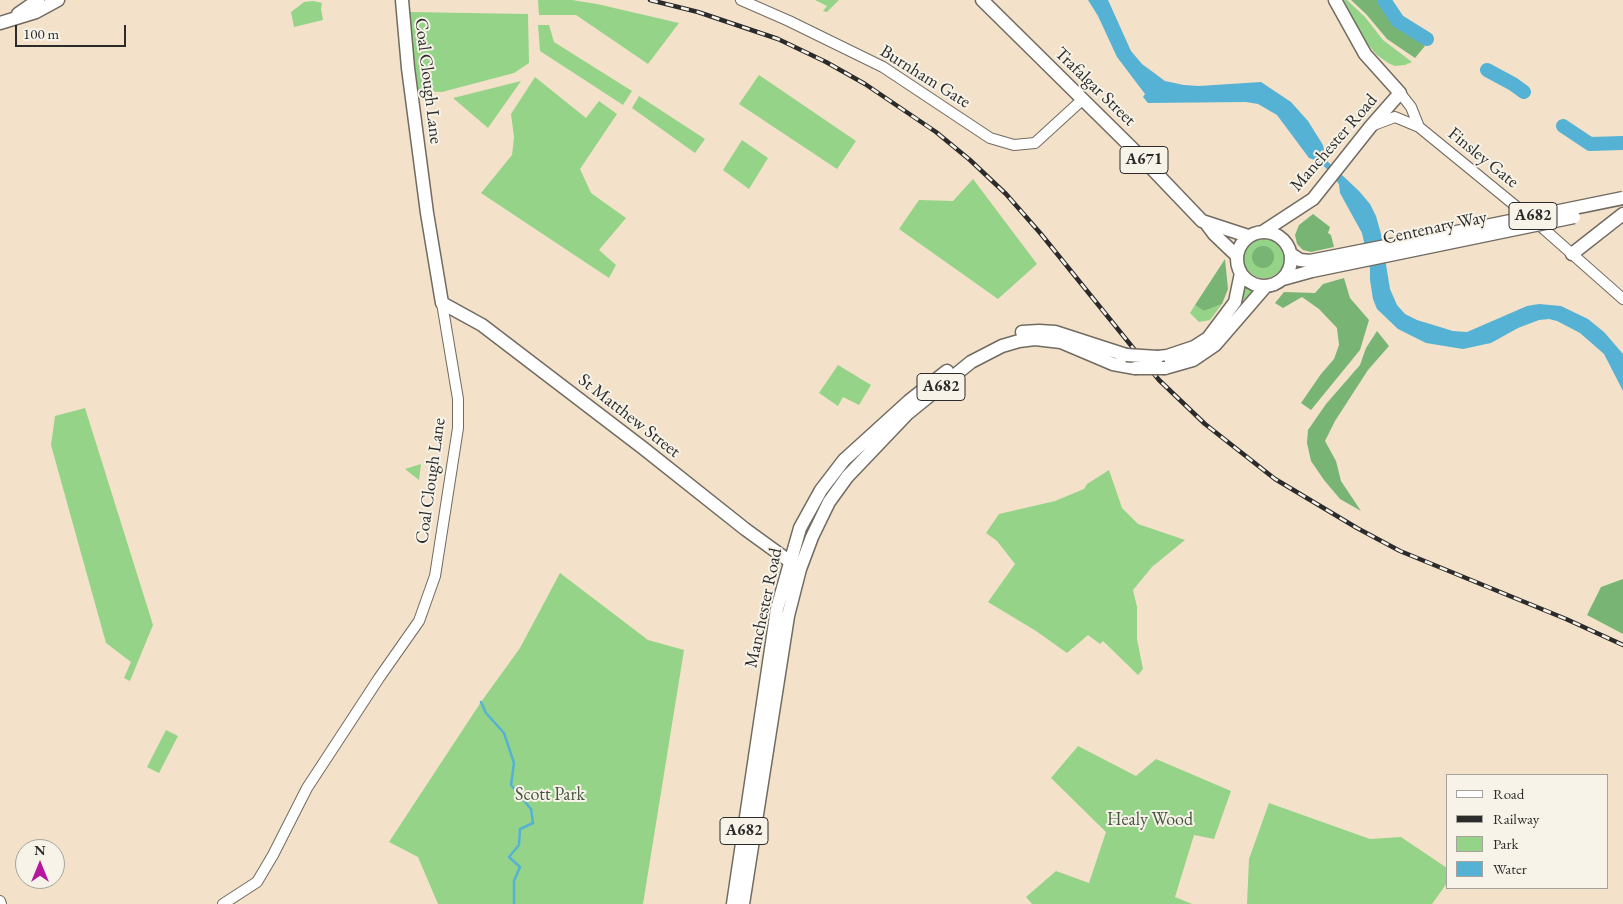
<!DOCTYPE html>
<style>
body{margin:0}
#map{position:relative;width:1623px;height:904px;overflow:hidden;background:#f3e2c9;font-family:"EB Garamond",serif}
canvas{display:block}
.legend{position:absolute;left:1446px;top:774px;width:162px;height:115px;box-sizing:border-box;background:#f7f3e8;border:1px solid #a5a39c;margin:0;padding:6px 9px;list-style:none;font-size:15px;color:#2b2b2b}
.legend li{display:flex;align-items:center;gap:10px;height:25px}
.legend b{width:25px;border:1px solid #a5a39c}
.north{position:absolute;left:15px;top:839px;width:50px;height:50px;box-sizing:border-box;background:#f7f3e8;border:1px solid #a5a39c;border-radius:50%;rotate:0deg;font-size:14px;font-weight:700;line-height:20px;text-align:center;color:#2b2b2b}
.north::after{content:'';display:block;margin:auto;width:18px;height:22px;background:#b5179e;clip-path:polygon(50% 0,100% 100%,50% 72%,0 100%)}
.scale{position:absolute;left:15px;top:25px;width:111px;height:22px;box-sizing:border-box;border:2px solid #2b2b2b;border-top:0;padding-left:6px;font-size:15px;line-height:18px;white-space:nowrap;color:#2b2b2b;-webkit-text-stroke:4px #f7f3e8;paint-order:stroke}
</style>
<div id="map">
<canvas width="1623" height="904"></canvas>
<ul class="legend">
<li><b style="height:6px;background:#fff"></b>Road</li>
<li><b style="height:6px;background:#2b2b2b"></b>Railway</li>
<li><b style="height:14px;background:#95d389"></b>Park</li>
<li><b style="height:14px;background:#56b2d4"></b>Water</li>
</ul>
<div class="north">N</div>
<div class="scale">100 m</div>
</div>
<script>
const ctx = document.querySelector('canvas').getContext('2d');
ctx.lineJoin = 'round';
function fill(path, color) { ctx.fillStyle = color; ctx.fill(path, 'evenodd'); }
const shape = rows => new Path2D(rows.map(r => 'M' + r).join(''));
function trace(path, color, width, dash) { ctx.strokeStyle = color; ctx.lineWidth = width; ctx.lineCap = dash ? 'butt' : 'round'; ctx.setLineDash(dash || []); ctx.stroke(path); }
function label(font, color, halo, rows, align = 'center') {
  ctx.font = font + ' "EB Garamond",serif'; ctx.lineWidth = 4; ctx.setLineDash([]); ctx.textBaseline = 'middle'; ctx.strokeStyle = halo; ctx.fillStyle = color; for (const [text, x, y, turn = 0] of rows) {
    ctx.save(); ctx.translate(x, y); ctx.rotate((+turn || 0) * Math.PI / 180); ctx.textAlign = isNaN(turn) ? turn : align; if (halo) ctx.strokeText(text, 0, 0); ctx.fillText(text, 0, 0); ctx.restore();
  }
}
fill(shape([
 [538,0,572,0,597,4,679,23,648,64,576,15,539,15],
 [815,0,839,0,827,12,823,11,827,6],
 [1342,0,1347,0,1365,17,1383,40,1412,62,1405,65,1395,66,1388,63,1377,55,1364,40],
 [313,1,322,3,321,9,323,20,294,27,291,12,304,2],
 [409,12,528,14,529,63,514,73,442,92,417,91],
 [538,25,549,25,554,42,632,91,623,105,540,51],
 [759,75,856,141,837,169,739,104],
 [535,77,586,118,599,101,617,114,580,169,591,193,626,218,599,250,616,265,609,278,481,193,512,155,514,137,511,114],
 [521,81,488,128,453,98],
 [639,96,705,139,695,153,632,108],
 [742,140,768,158,749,189,723,170],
 [973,179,1037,264,998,299,899,229,919,200,953,201],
 '1243 257a21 21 0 1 1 42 0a21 21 0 1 1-42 0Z',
 [1242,282,1257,289,1242,301,1240,300],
 [1222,304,1210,320,1199,322,1190,313,1195,305,1204,311],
 [838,365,871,385,859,405,843,397,838,406,819,393],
 [85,408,153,625,130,681,124,678,131,662,106,643,51,445,55,416],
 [421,464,419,480,405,469],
 [1109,470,1122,508,1138,524,1185,540,1152,567,1133,590,1137,607,1137,639,1143,669,1138,675,1103,641,1100,644,1088,635,1067,653,1036,631,988,602,1015,564,997,541,986,533,999,514,1055,501,1084,489,1087,484],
 [560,573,648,640,684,650,643,904,438,904,418,857,389,842,481,702,520,648],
 [166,730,178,736,159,773,147,767],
 [1078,746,1136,776,1156,759,1231,791,1214,839,1194,835,1175,897,1192,904,1032,904,1026,897,1056,871,1089,883,1106,832,1051,778],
 [1269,803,1370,839,1401,837,1447,868,1447,883,1432,904,1247,904,1249,859]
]), '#95d389');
fill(shape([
 [1351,0,1377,0,1395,21,1425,46,1415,58,1387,39,1366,14],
 [1313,214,1330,227,1328,233,1331,235,1334,247,1311,252,1303,250,1297,244,1295,235,1299,225],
 '1252 257a11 11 0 1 1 22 0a11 11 0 1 1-22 0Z',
 [1225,259,1228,289,1222,304,1204,311,1195,305],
 [1344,278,1350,298,1369,320,1360,350,1311,410,1301,403,1321,374,1334,359,1339,345,1337,328,1319,309,1302,297,1283,308,1275,303,1284,292,1315,293,1323,284],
 [1377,331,1389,346,1368,370,1335,421,1325,441,1336,461,1341,481,1361,511,1340,499,1324,480,1311,461,1307,443,1308,430,1326,404,1360,365,1366,348],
 [1623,579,1623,634,1587,615,1601,587]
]), '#78b575');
fill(shape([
 [1088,0,1108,0,1131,51,1142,64,1165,81,1184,85,1199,86,1261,82,1291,102,1308,121,1323,145,1326,160,1359,191,1370,204,1376,216,1381,234,1390,289,1397,305,1405,314,1417,320,1453,331,1467,332,1527,306,1539,304,1561,306,1588,319,1604,332,1623,354,1623,391,1604,354,1580,333,1557,321,1549,319,1539,320,1518,328,1491,343,1463,349,1426,343,1398,329,1377,309,1373,299,1370,280,1370,269,1362,233,1340,193,1339,184,1326,168,1317,161,1309,158,1277,115,1258,104,1246,102,1148,103,1143,97,1145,94,1117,57,1098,16]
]), '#56b2d4');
trace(shape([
 [481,702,486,713,504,733,514,763,511,785,531,809,533,823,520,829,519,845,509,857,520,867,514,881,514,904]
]), '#56b2d4', 2.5);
trace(shape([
 [1384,0,1398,21,1427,39],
 [1487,70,1513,84,1524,92],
 [1563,126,1590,144,1623,143]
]), '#56b2d4', 14);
const minor = shape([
 [741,0,789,21,883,67,990,138,1014,145,1035,143,1082,100],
 [1400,93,1411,107,1419,127,1545,230,1623,299],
 [1371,126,1395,117,1419,127],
 [0,901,1,904],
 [223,904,257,882,273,855,307,788,379,678,419,621,435,576,458,428,458,399,442,303]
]);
const major = shape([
 [402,0,408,68,427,213,442,303,482,325,643,448,745,529,796,566],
 [982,0,1137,153,1202,221,1248,236],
 [18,14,38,0],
 [0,23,36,12,58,0],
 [1205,222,1214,234,1237,256],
 [1264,231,1313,199,1371,126,1400,93,1365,54,1335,0],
 '1237 259a27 27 0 1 1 54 0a27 27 0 1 1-54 0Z',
 [1291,254,1300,260,1310,261,1442,235],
 [1572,254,1623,214],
 [1283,279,1312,271,1443,244],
 [1022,332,1039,331,1055,332,1126,355],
 [1158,357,1167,356,1194,347,1208,338,1235,302,1241,273],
 [1165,368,1193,360,1215,345,1266,286],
 [733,904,777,609,800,528,821,490,844,460,909,401,947,371],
 [743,904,788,616,800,569,812,537,829,502,847,477,907,414,971,362,1002,346,1019,341,1035,339,1061,342,1113,364,1135,368,1136,358]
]);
trace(minor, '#716b62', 12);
trace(major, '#716b62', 15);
trace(minor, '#fff', 10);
trace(major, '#fff', 12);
const rail = shape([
 [650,0,698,12,778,39,826,62,865,84,936,132,970,160,1006,194,1041,234,1159,380,1205,424,1275,479,1357,528,1400,551,1566,619,1623,645]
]);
trace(rail, '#2b2b2b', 4.5);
trace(rail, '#f7f3e8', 2.5, [8]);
const majorBridge = shape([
 [1442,235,1623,198],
 [1443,244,1574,217],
 [1126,355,1158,357],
 [1135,368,1165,368]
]);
trace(majorBridge, '#716b62', 15, []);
trace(majorBridge, '#fff', 12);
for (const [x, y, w] of [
 [1144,160,48],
 [1533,216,48],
 [941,387,48],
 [744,831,48]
]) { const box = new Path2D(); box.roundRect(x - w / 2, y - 13.5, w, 27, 4); ctx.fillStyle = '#f7f3e8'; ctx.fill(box); trace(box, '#2b2b2b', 1); }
label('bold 16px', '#2b2b2b', null, [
 ["A671",1144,160],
 ["A682",1533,216],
 ["A682",941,387],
 ["A682",744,831]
]);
label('18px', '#2b2b2b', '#f7f3e8', [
 ["Burnham Gate",925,77,32],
 ["Coal Clough Lane",428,81,83],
 ["Trafalgar Street",1095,87,44],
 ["Manchester Road",1334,143,-49],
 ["Finsley Gate",1483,158,39],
 ["Centenary Way",1435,228,-12],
 ["St Matthew Street",629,416,38],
 ["Coal Clough Lane",431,481,-82],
 ["Manchester Road",764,608,-78]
]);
label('18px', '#465542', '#f7f3e8', [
 ["Scott Park",550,795],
 ["Healy Wood",1150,820]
]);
</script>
